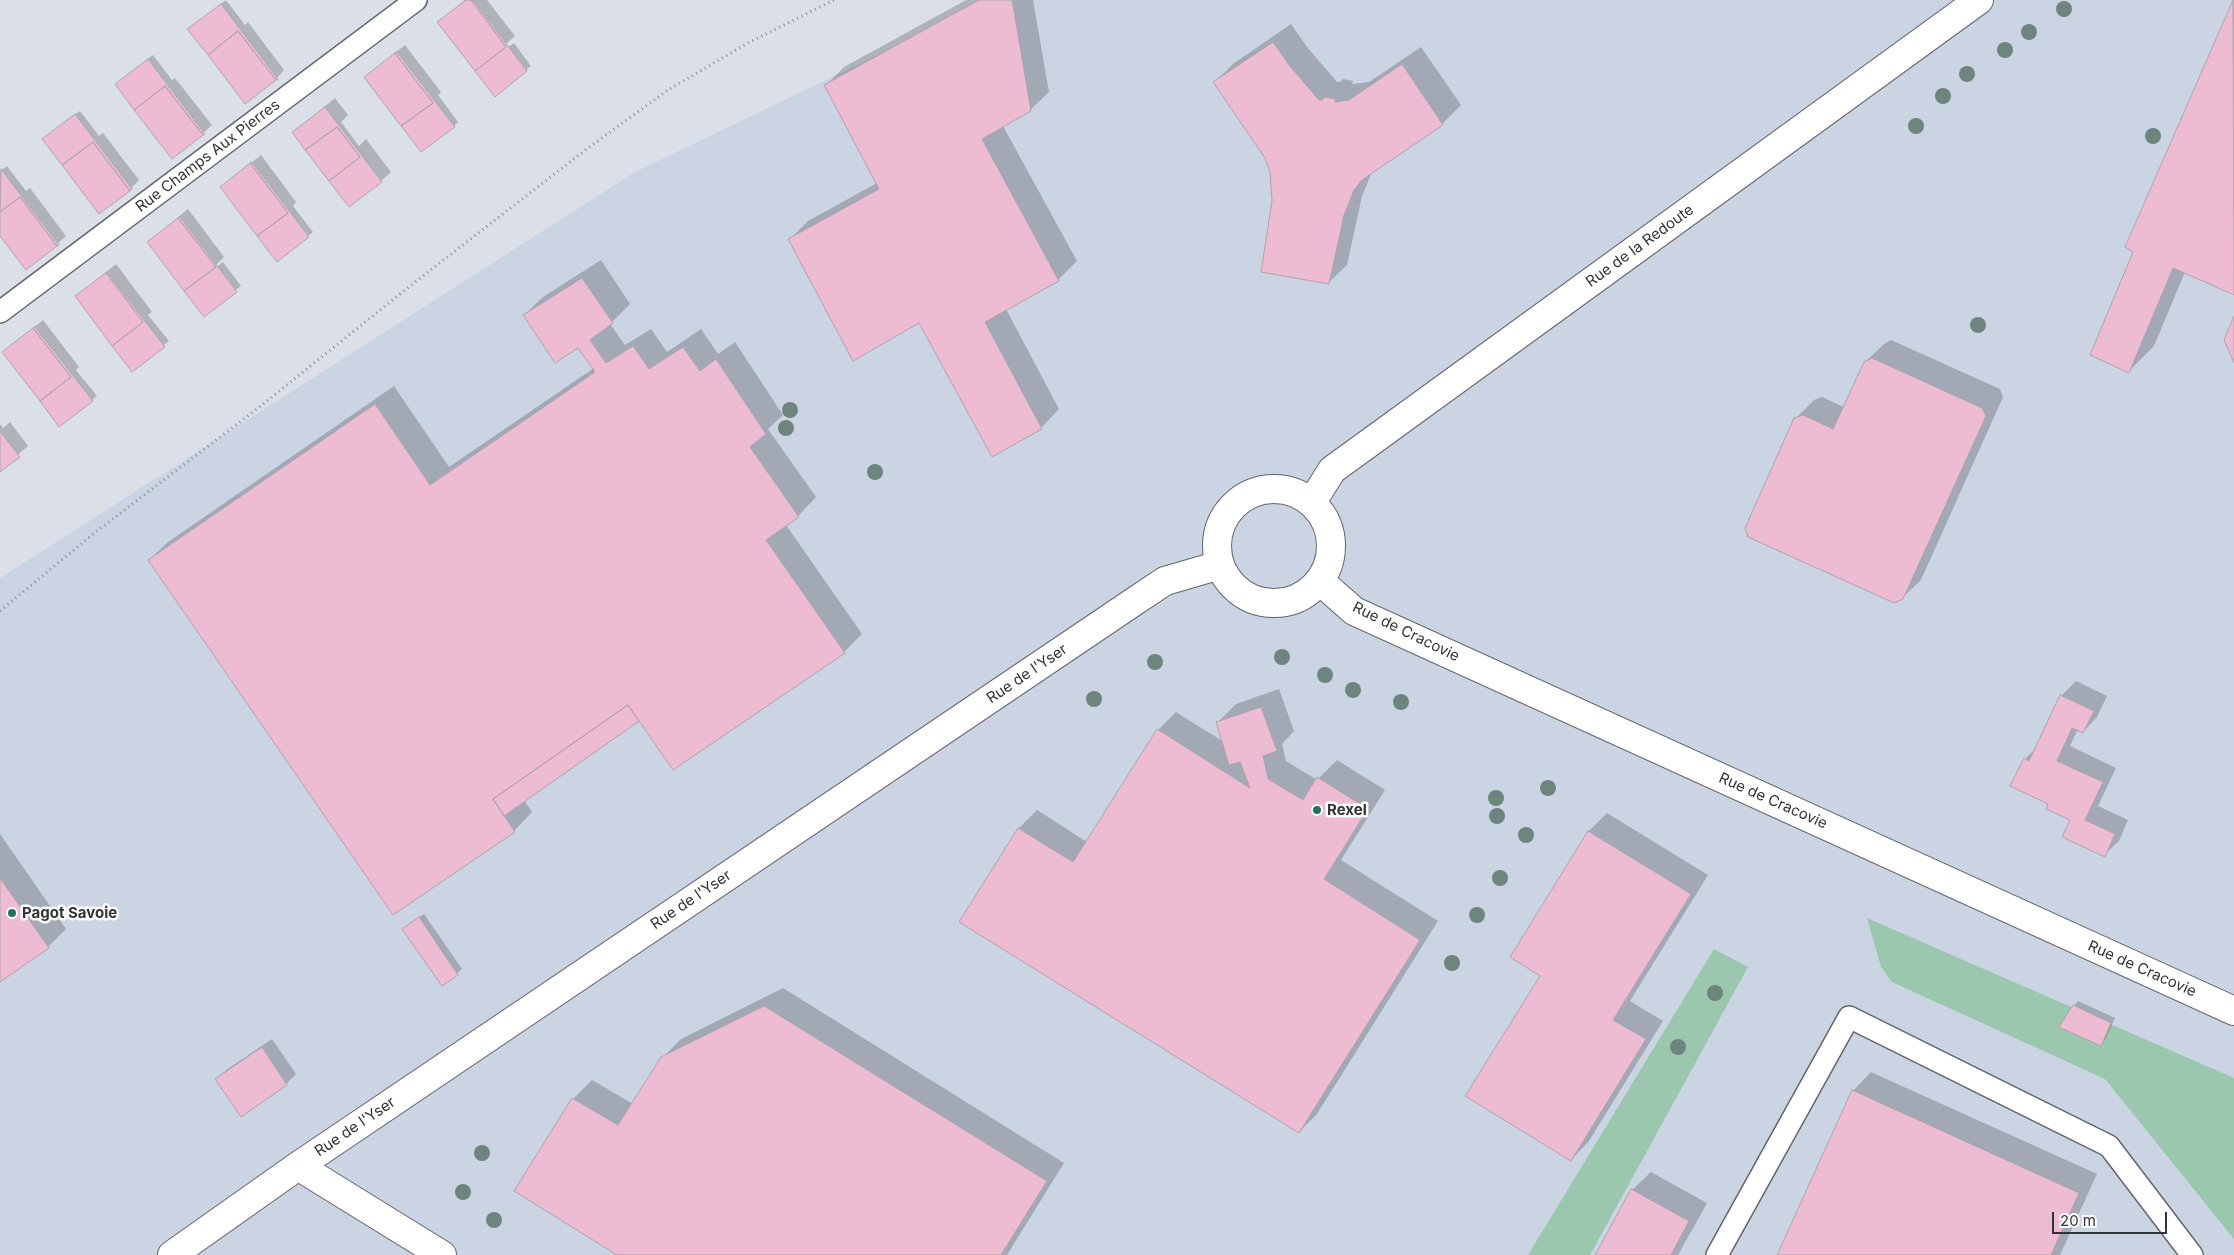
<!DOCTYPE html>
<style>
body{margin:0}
#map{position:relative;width:2234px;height:1255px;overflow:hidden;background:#dbe0e8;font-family:Inter,sans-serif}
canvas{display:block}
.scale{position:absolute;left:2052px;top:1212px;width:115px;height:22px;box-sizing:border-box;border:2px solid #323437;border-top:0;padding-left:6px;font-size:15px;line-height:18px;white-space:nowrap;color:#323437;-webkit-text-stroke:4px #fff;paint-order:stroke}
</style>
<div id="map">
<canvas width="2234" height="1255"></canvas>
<div class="scale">20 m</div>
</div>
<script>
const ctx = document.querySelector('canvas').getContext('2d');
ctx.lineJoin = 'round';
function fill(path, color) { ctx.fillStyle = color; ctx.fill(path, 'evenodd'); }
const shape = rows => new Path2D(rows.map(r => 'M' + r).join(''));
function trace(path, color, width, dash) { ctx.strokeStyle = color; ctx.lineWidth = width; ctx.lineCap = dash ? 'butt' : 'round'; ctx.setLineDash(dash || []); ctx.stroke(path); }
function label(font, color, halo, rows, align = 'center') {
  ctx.font = font + ' Inter,sans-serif'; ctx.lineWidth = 5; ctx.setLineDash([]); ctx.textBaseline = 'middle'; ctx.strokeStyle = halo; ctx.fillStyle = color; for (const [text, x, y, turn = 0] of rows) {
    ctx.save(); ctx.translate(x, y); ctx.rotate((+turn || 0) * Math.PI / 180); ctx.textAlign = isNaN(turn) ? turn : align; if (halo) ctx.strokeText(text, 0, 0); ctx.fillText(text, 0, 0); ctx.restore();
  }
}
fill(shape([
 [992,0,2234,0,2234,1255,0,1255,0,578,635,172]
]), '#cbd4e3');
fill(shape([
 [1867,918,2234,1078,2234,1239,2105,1079,1892,982,1881,967],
 [1714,949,1748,967,1590,1255,1528,1255]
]), '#9ac7ad');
fill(shape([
 [226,0,245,25,248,22,284,70,276,79,194,25],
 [465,0,487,0,515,36,496,53,497,55,514,43,531,66,495,95,439,22],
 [966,0,1033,0,1049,92,1030,110,1003,126,1077,261,1058,280,1006,309,1059,409,1041,428,920,321,790,239,808,221,877,183,825,86,844,67],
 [2234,0,2234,294,2185,272,2154,346,2129,371,2135,251,2127,247],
 [1291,24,1307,47,1337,82,1340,82,1343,79,1353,81,1352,84,1369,82,1421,47,1461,105,1442,124,1372,172,1362,196,1347,265,1328,283,1273,201,1271,172,1266,158,1214,83,1233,64],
 [405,45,441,92,438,95,458,122,454,126,366,77],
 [153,55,172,80,175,78,212,125,202,134,121,80],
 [335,98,348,115,341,122,359,146,366,139,391,172,381,181,294,132],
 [80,111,99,136,103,133,139,180,129,190,48,135],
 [261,155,296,202,293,206,313,232,277,260,221,187],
 [7,166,26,191,30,188,66,236,56,245,0,234,0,171],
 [188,209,224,257,216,265,217,267,223,262,241,286,205,315,149,242],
 [601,260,630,304,610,324,625,345,651,329,667,352,701,329,718,354,735,342,783,415,768,429,816,497,798,516,786,525,862,634,844,652,639,719,524,800,532,812,514,831,149,560,168,542,394,386,449,467,594,368,579,346,524,315,543,297],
 [116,264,152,312,148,315,169,341,132,370,76,296],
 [43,320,79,367,76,370,97,396,92,400,4,352],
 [1891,340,2000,389,2003,397,1921,580,1902,598,1795,419,1814,400,1822,397,1844,407,1865,362,1884,344],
 [10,422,28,446,0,470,0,424,3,428],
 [2076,681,2107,696,2097,717,2083,732,2078,729,2070,746,2116,768,2098,806,2128,820,2119,841,2104,855,2071,820,2050,803,2025,759,2038,746,2061,696],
 [1279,689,1294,731,1282,744,1286,761,1317,780,1337,760,1385,790,1341,860,1438,921,1317,1114,1299,1132,960,921,1019,828,1037,810,1087,842,1158,730,1176,712,1224,742,1218,722,1236,704],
 [1607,813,1708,875,1630,1001,1663,1021,1589,1141,1571,1160,1542,975,1511,956,1589,831],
 [0,834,66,929,48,947,0,980],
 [424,914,462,969,442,985,408,925],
 [783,988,1064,1163,1007,1255,620,1255,573,1099,592,1080,633,1104,662,1058,681,1039],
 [2078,1001,2115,1018,2105,1040,2100,1044,2074,1006],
 [272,1039,296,1074,286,1084,241,1115,217,1080,226,1070],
 [1871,1072,2097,1174,2060,1255,1778,1255,1853,1091],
 [1651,1172,1707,1203,1678,1255,1597,1255,1632,1190]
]), '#0003');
const building = shape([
 [466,0,471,0,506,47,475,71,437,22,466,0],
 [471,0,473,0,527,71,495,97,475,71,506,47,471,0],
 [979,0,1012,0,1031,111,982,139,1059,281,985,322,1042,429,992,457,919,323,853,361,788,239,879,189,824,85,979,0],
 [2233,0,2234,295,2173,268,2129,373,2090,355,2133,252,2125,247,2233,0],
 [221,4,278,79,276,80,238,31,208,55,187,29,221,4],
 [238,31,276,80,245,104,208,55,238,31],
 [1273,42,1289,65,1319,100,1323,100,1323,97,1335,99,1335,102,1349,100,1402,64,1443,125,1362,180,1354,190,1344,215,1329,284,1261,272,1272,201,1270,172,1265,158,1213,82,1273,42],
 [397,52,455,127,421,152,401,126,433,103,395,53,397,52],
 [395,53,433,103,401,126,364,77,395,53],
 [148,59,205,134,203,135,165,86,134,110,115,84,148,59],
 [165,86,203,135,172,159,134,110,165,86],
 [325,107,382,182,349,207,329,181,360,157,337,127,305,150,292,132,325,107],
 [75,114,132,189,130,191,93,142,62,165,42,139,75,114],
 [337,127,360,157,329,181,305,150,337,127],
 [93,142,130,191,99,214,62,165,93,142],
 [252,162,309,237,277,262,257,236,288,213,250,163,252,162],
 [250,163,288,213,257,236,220,187,250,163],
 [1,169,59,245,57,246,20,197,0,212,1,169],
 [20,197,57,246,26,270,0,236,0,212,20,197],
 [180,217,237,292,204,317,184,291,216,267,178,218,180,217],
 [178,218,216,267,184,291,147,242,178,218],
 [107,272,165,347,132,372,112,346,143,322,106,273,107,272],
 [106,273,143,322,112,346,75,296,106,273],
 [582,278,613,323,590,340,606,363,633,346,649,369,683,347,700,371,716,359,766,434,750,447,799,517,766,540,845,653,673,770,628,705,493,799,515,832,393,915,148,560,375,404,430,485,595,372,578,348,555,363,523,315,582,278],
 [2234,316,2234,363,2224,340,2234,316],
 [35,327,93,401,59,427,40,401,71,377,33,328,35,327],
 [33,328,71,377,40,401,2,352,33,328],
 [1872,358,1982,408,1986,416,1903,599,1894,603,1748,537,1745,528,1794,418,1803,415,1833,429,1864,362,1872,358],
 [0,431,20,457,0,472,0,431],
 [2060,695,2094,711,2083,733,2072,728,2057,761,2103,782,2085,820,2115,834,2105,857,2062,837,2070,820,2046,809,2048,804,2010,786,2024,758,2029,761,2060,695],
 [628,705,639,721,504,816,493,799,628,705],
 [1261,707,1277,751,1263,756,1268,779,1303,800,1317,777,1368,809,1324,879,1420,940,1299,1133,959,922,1018,828,1073,862,1157,729,1250,788,1240,762,1229,765,1216,722,1261,707],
 [1588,831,1691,894,1613,1020,1646,1039,1571,1161,1465,1096,1540,976,1510,957,1588,831],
 [0,878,49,948,0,982,0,878],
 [419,917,458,975,442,986,402,929,419,917],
 [2073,1005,2111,1023,2101,1046,2059,1027,2073,1005],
 [764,1006,1047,1181,1001,1255,617,1255,514,1191,572,1098,618,1125,661,1057,764,1006],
 [262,1047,287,1085,241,1117,215,1079,262,1047],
 [1852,1090,2079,1193,2051,1255,1777,1255,1852,1090],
 [1631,1189,1689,1221,1671,1255,1595,1255,1631,1189]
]);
fill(building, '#edbbd2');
trace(building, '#afa5a9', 1);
const service = shape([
 [0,312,416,0],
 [1717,1255,1849,1017,2109,1146,2192,1255]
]);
const minor = shape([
 '1217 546a57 57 0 1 1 114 0a57 57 0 1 1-114 0Z',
 [1312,502,1332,470,1979,0],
 [1320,581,1354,611,2234,1011],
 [298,1166,442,1255],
 [172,1255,298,1166,1135,601,1165,581,1220,565]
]);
trace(service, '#62666d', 24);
trace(minor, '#62666d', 30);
trace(shape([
 [0,611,97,531,262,405,410,286,588,148,668,90,748,43,834,0]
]), '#898c92', 3, [1, 4]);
trace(service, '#fff', 21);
trace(minor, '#fff', 28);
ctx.fillStyle = '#6e857e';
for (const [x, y] of [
 [2064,9],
 [2029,32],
 [2005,50],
 [1967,74],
 [1943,96],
 [1916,126],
 [2153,136],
 [1978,325],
 [790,410],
 [786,428],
 [875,472],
 [1282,657],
 [1155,662],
 [1325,675],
 [1353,690],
 [1094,699],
 [1401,702],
 [1548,788],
 [1496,798],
 [1497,816],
 [1526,835],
 [1500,878],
 [1477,915],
 [1452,963],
 [1715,993],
 [1678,1047],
 [482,1153],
 [463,1192],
 [494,1220]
]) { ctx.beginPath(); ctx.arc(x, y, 8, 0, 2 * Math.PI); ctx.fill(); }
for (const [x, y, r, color] of [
 [1317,810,5,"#256e66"],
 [12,913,5,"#256e66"]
]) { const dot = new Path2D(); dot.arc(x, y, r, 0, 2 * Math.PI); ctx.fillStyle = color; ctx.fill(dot); trace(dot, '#fff', 2); }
label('15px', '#323437', '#fff', [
 ["Rue Champs Aux Pierres",208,156,-37],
 ["Rue de la Redoute",1640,246,-36],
 ["Rue de Cracovie",1406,632,26],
 ["Rue de l'Yser",1027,674,-34],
 ["Rue de Cracovie",1773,801,24],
 ["Rue de l'Yser",691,900,-34],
 ["Rue de Cracovie",2142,969,24],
 ["Rue de l'Yser",355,1127,-34]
]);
label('bold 15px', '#323437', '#fff', [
 ["Rexel",1327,810],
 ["Pagot Savoie",22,913]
], 'left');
</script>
